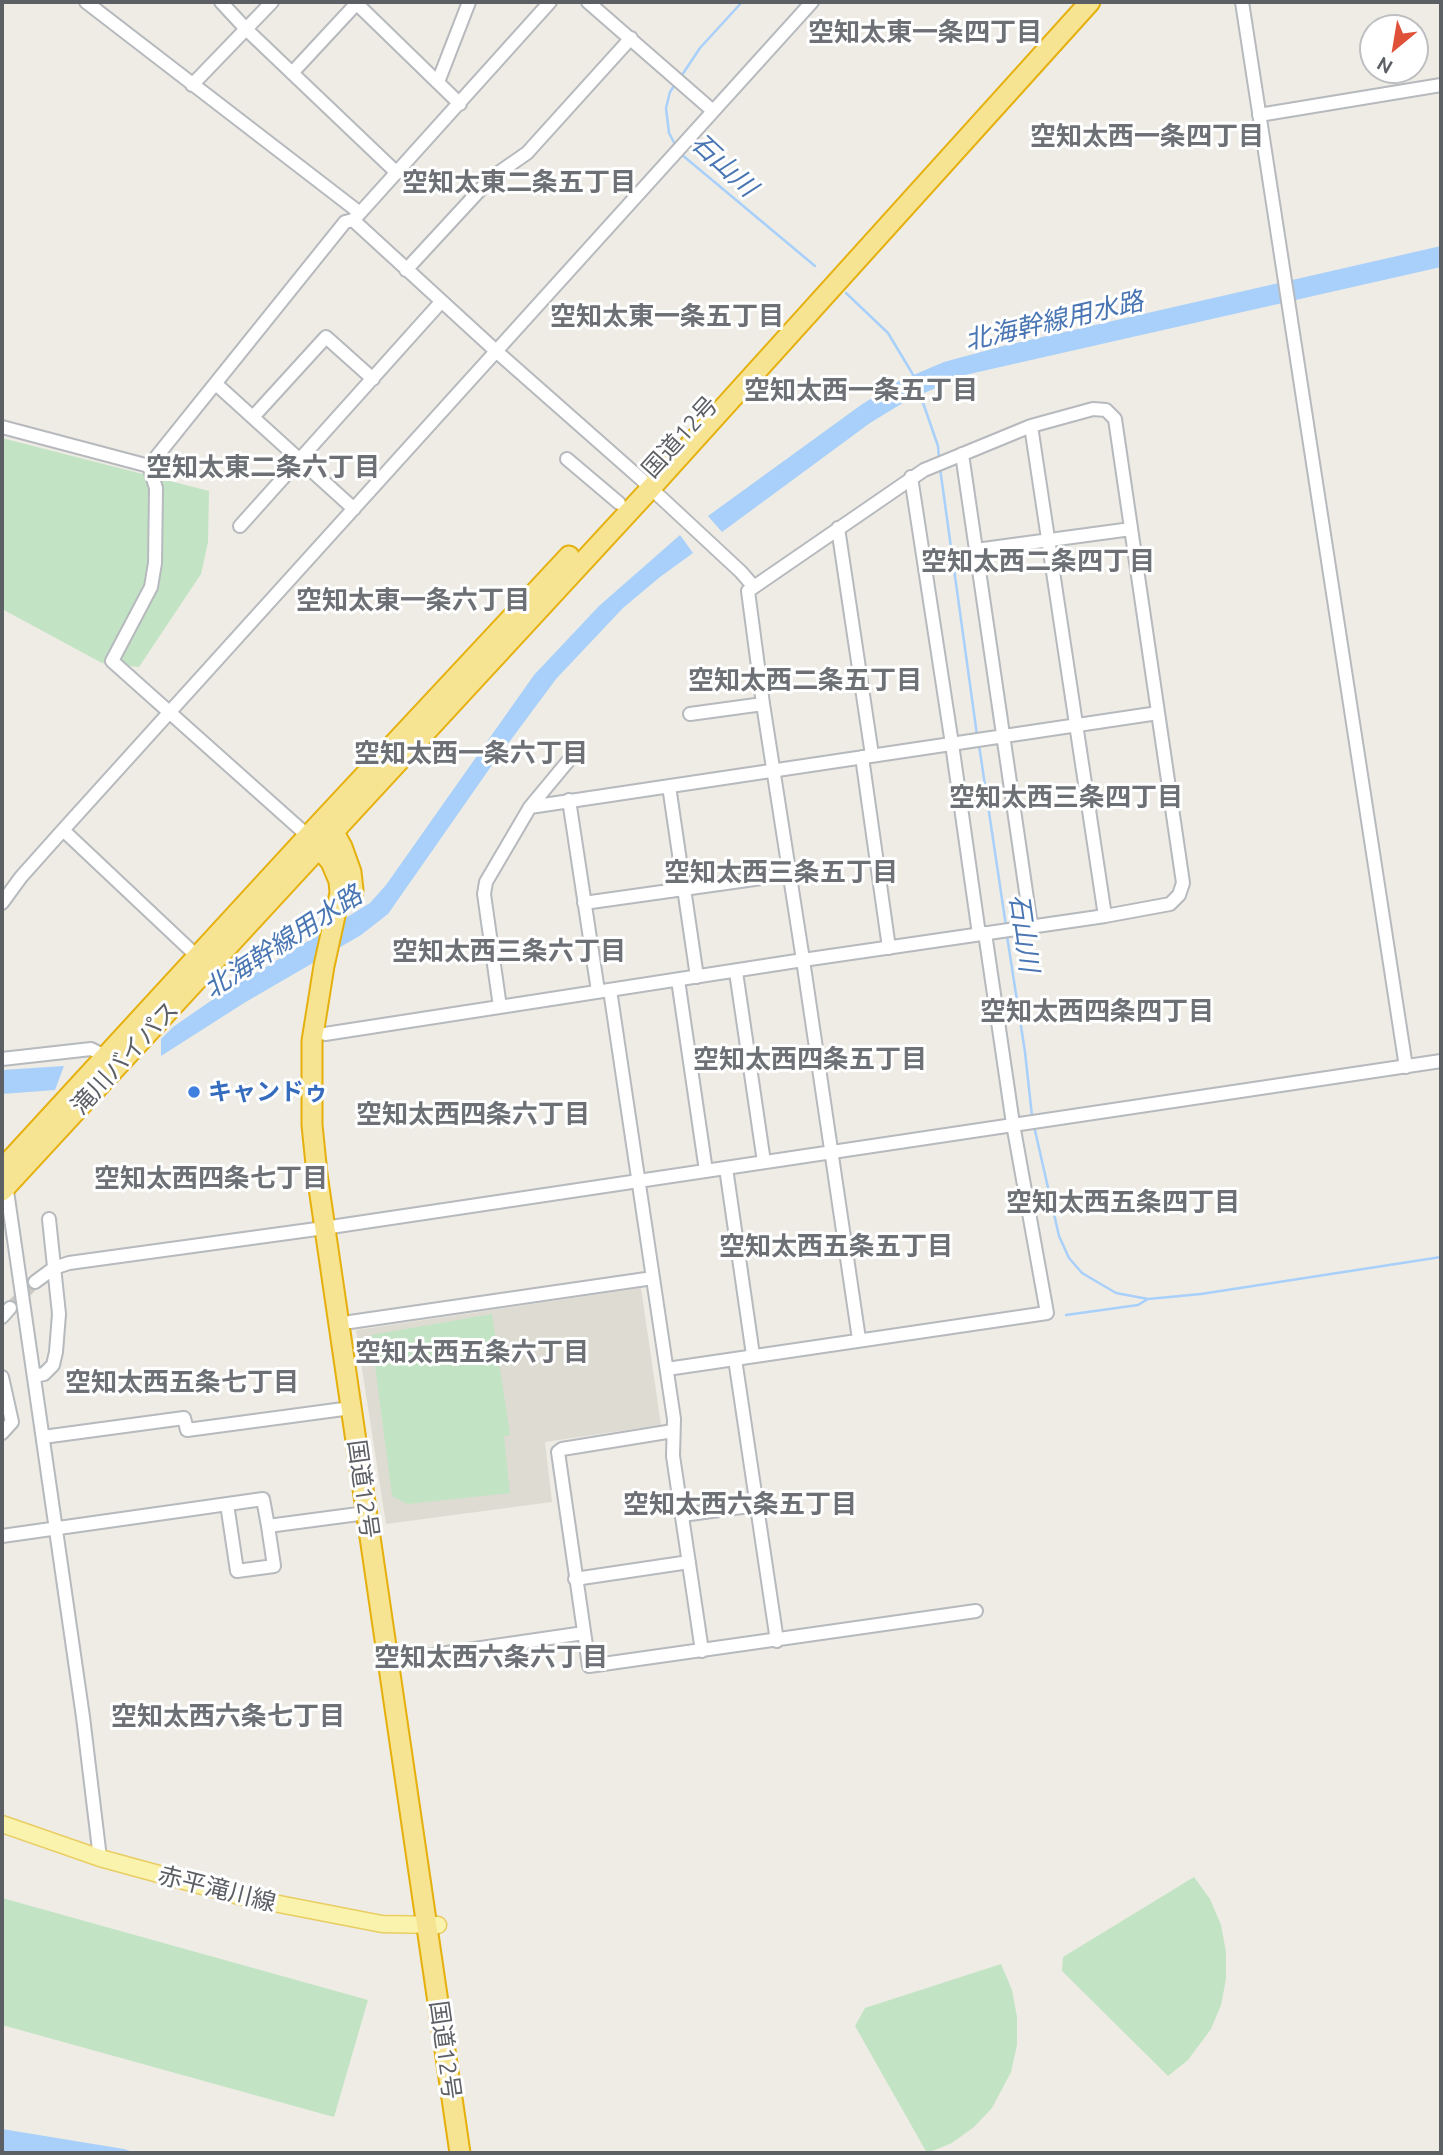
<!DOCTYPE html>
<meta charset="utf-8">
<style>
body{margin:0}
#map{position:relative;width:1443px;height:2155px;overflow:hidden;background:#eeece4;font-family:Ubuntu,sans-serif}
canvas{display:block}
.frame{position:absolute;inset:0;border:4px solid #5c5f64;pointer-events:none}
.north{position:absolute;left:1359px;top:14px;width:70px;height:70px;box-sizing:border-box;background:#fff;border:2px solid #bebfc1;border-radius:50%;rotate:210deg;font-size:19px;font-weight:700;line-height:28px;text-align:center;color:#5c5f64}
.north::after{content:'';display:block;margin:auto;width:24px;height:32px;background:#df5239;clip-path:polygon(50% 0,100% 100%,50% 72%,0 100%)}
</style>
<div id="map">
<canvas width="1443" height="2155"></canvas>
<div class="frame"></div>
<div class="north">N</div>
</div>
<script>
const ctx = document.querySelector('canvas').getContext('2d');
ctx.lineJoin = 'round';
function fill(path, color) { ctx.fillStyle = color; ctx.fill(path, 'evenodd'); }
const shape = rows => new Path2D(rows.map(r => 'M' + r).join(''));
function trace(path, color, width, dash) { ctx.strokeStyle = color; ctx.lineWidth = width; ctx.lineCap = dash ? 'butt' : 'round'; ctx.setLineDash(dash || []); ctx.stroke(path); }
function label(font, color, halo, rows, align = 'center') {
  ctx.font = font + ' Ubuntu,"Noto Sans JP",sans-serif'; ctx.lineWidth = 6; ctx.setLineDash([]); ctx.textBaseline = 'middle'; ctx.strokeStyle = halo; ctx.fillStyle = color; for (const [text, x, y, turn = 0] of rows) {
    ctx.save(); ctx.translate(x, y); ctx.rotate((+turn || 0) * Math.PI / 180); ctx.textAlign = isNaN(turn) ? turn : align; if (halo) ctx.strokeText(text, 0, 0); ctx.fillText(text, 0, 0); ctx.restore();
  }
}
fill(shape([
 [641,1288,661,1425,545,1442,552,1502,386,1524,356,1330]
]), '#dedbd2');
fill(shape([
 [2,438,209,491,208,542,201,574,139,667,102,663,2,609],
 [492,1314,510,1435,504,1436,510,1493,407,1504,392,1496,371,1335],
 [1194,1877,1210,1899,1221,1925,1226,1952,1226,1979,1221,2005,1211,2029,1188,2060,1168,2076,1062,1971,1063,1957],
 [2,1898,368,2000,334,2117,2,2025],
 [1001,1964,1012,1990,1017,2017,1017,2045,1011,2072,992,2108,974,2127,952,2143,927,2153,855,2026,865,2008]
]), '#c2e4c4');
fill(shape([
 [1441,246,1441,267,965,375,906,401,870,423,722,532,708,516,861,405,897,382,944,362,1003,346],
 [680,535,693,553,660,577,623,608,556,679,490,768,388,914,361,935,244,1003,161,1056,161,1039,173,1027,212,1000,370,903,386,885,534,675,599,606],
 [64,1066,55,1090,2,1094,2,1070],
 [2,2129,124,2149,136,2153,2,2153]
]), '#a8d0fa');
trace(shape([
 [680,78,700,48,742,2],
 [676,146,669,133,666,108,670,92,676,83],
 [681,154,815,266],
 [846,293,888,333,915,378],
 [920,394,938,446,939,458],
 [940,468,977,735],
 [979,745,1006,926],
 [1007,936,1025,1052,1032,1116],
 [1034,1126,1059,1236,1069,1258,1082,1273,1116,1293,1148,1299,1201,1294,1441,1257],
 [1066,1315,1138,1305,1148,1299]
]), '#a8d0fa', 2.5);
trace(shape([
 [10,1308,35,1282]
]), '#cac9c4', 12, [12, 6]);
const minor = shape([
 [86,2,360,213],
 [221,2,246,29,397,173],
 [355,2,460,104],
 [588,2,713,111],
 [1242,2,1406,1067],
 [292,73,357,3],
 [438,82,469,2],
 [192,85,272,2],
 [1259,115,1441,85],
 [353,220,496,351,641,479,741,572,754,587],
 [406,270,491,178,527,153,631,38],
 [216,384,354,509],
 [253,417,326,337,373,379],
 [1031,426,1105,916],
 [2,427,149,466],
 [962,454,1031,926],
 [567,459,619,503],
 [149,466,345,222,353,220,360,213,550,2],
 [149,466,156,488,155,563,151,587,112,661,308,836],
 [911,477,952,744,979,934],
 [240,526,441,302],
 [838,528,872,755],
 [976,550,1131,529],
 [690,714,763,704],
 [862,757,889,948],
 [669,786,697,977],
 [569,800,598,991],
 [530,807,1158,713],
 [63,830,201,960],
 [2,903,21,877,63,830,812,2],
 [584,903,790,874],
 [736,972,764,1162],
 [678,980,706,1171],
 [610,990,674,1419,673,1456,702,1651],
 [500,1007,484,894,486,882,530,807,569,760],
 [325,1034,803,960,1105,916,1170,904,1179,895,1183,883,1115,419,1106,410,1093,409,1031,426,924,470,748,591,763,704,803,960,859,1339],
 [2,1059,91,1049,105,1056],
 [726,1168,753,1355],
 [6,1184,83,1717,100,1858],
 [35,1282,54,1268,69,1263,324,1228,1441,1061],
 [2,1317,10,1308],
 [350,1322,653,1278],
 [735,1359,777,1641],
 [667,1369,1047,1313,1013,1124,985,933],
 [34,1376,44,1374,53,1365,56,1352,59,1314,49,1219],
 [2,1377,12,1422,2,1433],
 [673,1431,562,1449,558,1452,589,1666,976,1611],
 [43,1437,184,1418,187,1430,351,1408],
 [227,1504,237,1571,274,1566,268,1526],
 [682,1515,757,1505],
 [2,1536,263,1499,268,1526,366,1513],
 [575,1579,689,1562],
 [399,1660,584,1633]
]);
const major = shape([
 [2,1824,100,1858,243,1897,382,1924,438,1925]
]);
const highway = shape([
 [333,831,342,847,351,872,353,890,351,899],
 [311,839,331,862,339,881,340,893,324,966,312,1041,312,1125,317,1174,460,2153],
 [2,1169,308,836,569,556],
 [2,1191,651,488,1090,2]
]);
trace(minor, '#b6b9bd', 16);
trace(major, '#e9cd62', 19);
trace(highway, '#e5b00d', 23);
trace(minor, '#fff', 12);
trace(major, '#faf3ad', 16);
trace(highway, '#f7e492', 19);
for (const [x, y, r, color] of [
 [194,1092,7,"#3f7fe0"]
]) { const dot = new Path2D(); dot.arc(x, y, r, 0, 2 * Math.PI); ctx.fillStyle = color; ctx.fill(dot); trace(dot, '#fff', 2.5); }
label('24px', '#5c5f64', '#fff', [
 ["国道12号",680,437,-48],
 ["滝川バイパス",125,1058,-47],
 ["国道12号",363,1489,82],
 ["赤平滝川線",217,1889,14],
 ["国道12号",445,2050,82]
]);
label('bold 24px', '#366cbe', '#fff', [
 ["キャンドゥ",208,1092]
], 'left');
label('bold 26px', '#6d7176', '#fff', [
 ["空知太東一条四丁目",925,32],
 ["空知太西一条四丁目",1147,136],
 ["空知太東二条五丁目",519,182],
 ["空知太東一条五丁目",667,316],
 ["空知太西一条五丁目",861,390],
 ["空知太東二条六丁目",263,467],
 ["空知太西二条四丁目",1038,561],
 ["空知太東一条六丁目",413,600],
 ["空知太西二条五丁目",805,680],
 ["空知太西一条六丁目",471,753],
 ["空知太西三条四丁目",1066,797],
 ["空知太西三条五丁目",781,872],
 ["空知太西三条六丁目",509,951],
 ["空知太西四条四丁目",1097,1011],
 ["空知太西四条五丁目",810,1059],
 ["空知太西四条六丁目",473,1114],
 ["空知太西四条七丁目",211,1178],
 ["空知太西五条四丁目",1123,1202],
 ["空知太西五条五丁目",836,1246],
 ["空知太西五条六丁目",472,1352],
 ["空知太西五条七丁目",182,1382],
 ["空知太西六条五丁目",740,1504],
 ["空知太西六条六丁目",491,1657],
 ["空知太西六条七丁目",228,1716]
]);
label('italic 26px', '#4976b3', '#fff', [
 ["石山川",724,165,43],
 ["北海幹線用水路",1054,321,-13],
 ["石山川",1024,933,82],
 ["北海幹線用水路",283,942,-33]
]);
</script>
